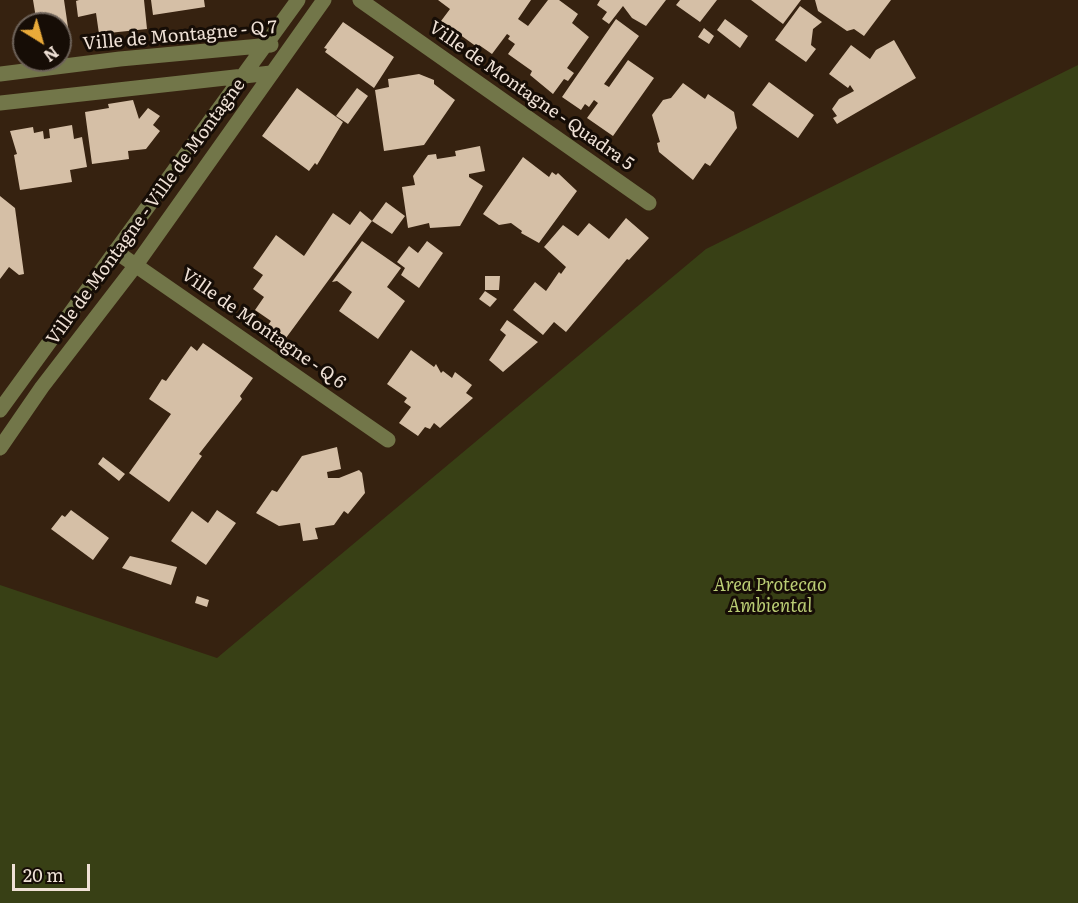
<!DOCTYPE html>
<style>
body{margin:0}
#map{position:relative;width:1078px;height:903px;overflow:hidden;background:#362210;font-family:Literata,serif}
canvas{display:block}
.north{position:absolute;left:12px;top:12px;width:60px;height:60px;box-sizing:border-box;background:#160d06;border:2px solid #6d6259;border-radius:50%;rotate:143deg;font-size:16px;font-weight:700;line-height:24px;text-align:center;color:#efe1d6}
.north::after{content:'';display:block;margin:auto;width:21px;height:27px;background:#eaaa39;clip-path:polygon(50% 0,100% 100%,50% 72%,0 100%)}
.scale{position:absolute;left:12px;top:864px;width:78px;height:27px;box-sizing:border-box;border:3px solid #efe1d6;border-top:0;padding-left:8px;font-size:18px;line-height:21px;white-space:nowrap;color:#efe1d6;-webkit-text-stroke:4px #160d06;paint-order:stroke}
</style>
<div id="map">
<canvas width="1078" height="903"></canvas>
<div class="north">N</div>
<div class="scale">20 m</div>
</div>
<script>
const ctx = document.querySelector('canvas').getContext('2d');
ctx.lineJoin = 'round';
function fill(path, color) { ctx.fillStyle = color; ctx.fill(path, 'evenodd'); }
const shape = rows => new Path2D(rows.map(r => 'M' + r).join(''));
function trace(path, color, width, dash) { ctx.strokeStyle = color; ctx.lineWidth = width; ctx.lineCap = dash ? 'butt' : 'round'; ctx.setLineDash(dash || []); ctx.stroke(path); }
function label(font, color, halo, rows, align = 'center') {
  ctx.font = font + ' Literata,serif'; ctx.lineWidth = 6; ctx.setLineDash([]); ctx.textBaseline = 'middle'; ctx.strokeStyle = halo; ctx.fillStyle = color; for (const [text, x, y, turn = 0] of rows) {
    ctx.save(); ctx.translate(x, y); ctx.rotate((+turn || 0) * Math.PI / 180); ctx.textAlign = isNaN(turn) ? turn : align; if (halo) ctx.strokeText(text, 0, 0); ctx.fillText(text, 0, 0); ctx.restore();
  }
}
fill(shape([
 [1078,65,1078,903,0,903,0,585,217,658,706,249]
]), '#384015');
fill(shape([
 [33,0,64,0,69,34,60,35,60,24,37,24],
 [79,0,144,0,147,29,99,34,96,13,78,17,76,1],
 [151,0,204,0,205,7,153,15],
 [438,0,531,0,518,19,528,26,548,0,559,0,578,14,572,23,589,37,567,68,574,73,568,81,564,79,553,94,530,75,532,71,508,54,515,44,508,39,510,36,507,34,492,54,479,45,477,47,441,21,450,9],
 [600,0,666,0,646,26,632,18,623,6,609,24,602,19,607,12,597,5],
 [680,0,717,0,700,22,676,5],
 [751,0,801,0,783,24],
 [815,0,891,0,864,36,854,29,847,31,818,11],
 [800,6,822,22,813,29,811,45,816,49,806,62,775,40],
 [616,19,639,36,604,84,609,87,628,60,654,78,613,136,587,118,598,103,594,100,589,107,585,104,581,110,562,97],
 [725,19,748,36,740,48,717,30],
 [343,22,394,57,374,88,325,52,327,49,324,48],
 [704,28,714,36,709,44,698,37],
 [894,40,916,78,837,124,833,118,837,116,832,109,839,99,854,91,850,85,848,88,829,74,851,45,870,59,876,50],
 [419,74,434,80,434,84,455,100,424,145,384,151,375,90,389,87,388,79],
 [769,82,814,115,798,138,752,105],
 [683,83,705,99,708,94,734,112,737,128,710,166,705,163,693,180,659,152,657,143,660,142,652,115,663,100,671,98],
 [297,88,343,122,317,165,315,163,309,171,262,136],
 [357,88,368,96,348,124,336,116],
 [133,100,139,119,148,108,160,116,153,125,160,131,146,149,128,151,129,159,92,164,85,112,109,108,108,104],
 [72,125,74,139,82,137,87,167,70,170,72,182,20,190,14,155,17,154,10,131,33,127,34,133,43,131,44,139,50,138,49,129],
 [480,146,485,171,469,174,469,177,483,186,460,226,430,228,429,223,408,228,402,187,415,185,413,176,428,155,436,154,437,159,456,156,455,151],
 [523,157,549,177,552,172,556,175,558,173,577,191,539,243,521,233,522,231,511,223,499,225,483,214],
 [0,196,15,208,24,274,19,275,9,267,0,279],
 [386,202,405,216,392,234,372,221],
 [360,211,372,221,286,338,268,325,271,321,255,310,264,297,253,289,263,275,253,268,276,235,304,256,333,213,350,225],
 [626,218,649,238,629,260,627,259,566,332,554,322,543,335,513,310,535,282,546,291,559,272,561,274,566,267,544,247,563,225,578,236,589,223,609,239],
 [362,241,401,268,387,287,405,301,378,339,339,311,352,292,337,281,332,282],
 [427,241,443,253,419,288,401,275,405,268,397,262,409,246,418,253],
 [485,276,500,276,499,290,485,290],
 [485,291,497,299,490,307,479,299],
 [507,320,538,342,503,372,489,360,506,335,500,330],
 [203,343,253,378,240,396,242,399,199,454,202,456,169,502,129,473,171,414,149,399,162,379,166,381,191,346,197,351],
 [411,350,434,367,436,364,441,373,443,371,452,378,455,372,472,385,466,393,473,398,440,428,434,423,430,429,425,427,418,436,399,423,411,407,404,402,407,398,387,384],
 [337,447,341,469,327,472,328,478,339,478,359,470,362,473,365,493,348,514,344,511,334,525,315,528,318,539,303,541,300,523,279,526,256,513,272,490,277,492,302,456],
 [103,457,125,474,119,481,98,464],
 [71,510,109,538,93,560,51,529,62,515,65,517],
 [217,510,236,523,206,565,171,541,192,511,208,523],
 [130,556,177,567,171,585,122,568],
 [197,596,209,600,207,607,195,603]
]), '#d5bfa6');
trace(shape([
 [360,0,649,203],
 [0,74,120,59,271,45],
 [0,103,271,73],
 [115,251,388,440],
 [0,410,298,0],
 [0,448,42,387,136,265,324,0]
]), '#727649', 15);
label('18px', '#efe1d6', '#160d06', [
 ["Ville de Montagne - Q 7",180,36,-5],
 ["Ville de Montagne - Quadra 5",531,96,35],
 ["Ville de Montagne - Ville de Montagne",146,212,-54],
 ["Ville de Montagne - Q 6",263,329,35]
]);
label('italic 18px', '#bbcd75', '#160d06', [
 ["Area Protecao",770,586],
 ["Ambiental",770,607]
]);
</script>
